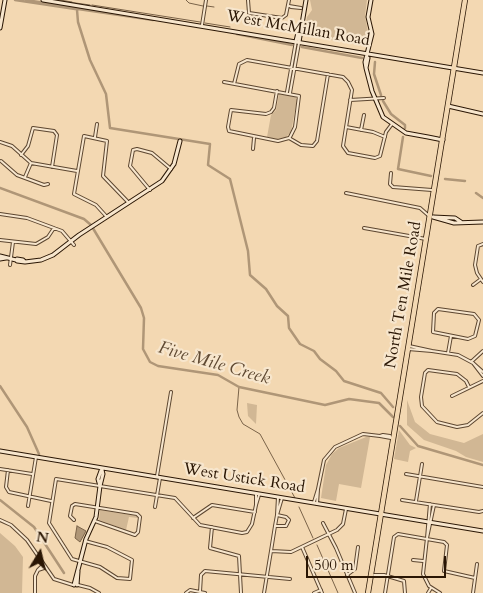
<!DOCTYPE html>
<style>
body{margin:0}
#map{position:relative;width:483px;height:593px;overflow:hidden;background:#f3d8b2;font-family:Cardo,serif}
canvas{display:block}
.north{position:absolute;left:15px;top:528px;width:50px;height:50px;-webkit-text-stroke:4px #f7e6cd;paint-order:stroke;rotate:9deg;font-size:14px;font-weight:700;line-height:20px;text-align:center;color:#2a1604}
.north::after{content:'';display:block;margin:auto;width:18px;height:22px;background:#2a1604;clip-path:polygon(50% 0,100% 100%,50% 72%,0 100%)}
.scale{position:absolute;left:306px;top:556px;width:140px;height:22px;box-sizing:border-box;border:2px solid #2a1604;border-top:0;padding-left:6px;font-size:15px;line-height:18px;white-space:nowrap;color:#2a1604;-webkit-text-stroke:4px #f7e6cd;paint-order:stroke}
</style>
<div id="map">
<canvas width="483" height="593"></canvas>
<div class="north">N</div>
<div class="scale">500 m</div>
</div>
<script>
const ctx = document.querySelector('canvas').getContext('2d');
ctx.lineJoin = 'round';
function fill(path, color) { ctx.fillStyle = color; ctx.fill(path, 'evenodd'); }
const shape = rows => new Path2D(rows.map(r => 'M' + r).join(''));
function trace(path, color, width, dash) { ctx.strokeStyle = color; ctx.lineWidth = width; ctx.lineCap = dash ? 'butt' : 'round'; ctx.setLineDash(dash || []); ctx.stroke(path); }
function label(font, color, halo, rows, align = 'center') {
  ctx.font = font + ' Cardo,serif'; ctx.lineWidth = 4.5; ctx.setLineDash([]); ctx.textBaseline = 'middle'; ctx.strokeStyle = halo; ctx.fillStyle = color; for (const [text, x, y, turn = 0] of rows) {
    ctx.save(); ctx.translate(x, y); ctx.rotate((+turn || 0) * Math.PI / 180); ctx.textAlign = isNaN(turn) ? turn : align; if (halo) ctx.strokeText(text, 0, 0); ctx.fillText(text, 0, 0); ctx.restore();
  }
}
fill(shape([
 [310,0,367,0,365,16,368,32,366,46,307,36,304,32,307,17,312,10],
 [279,94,295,96,297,100,291,132,286,137,277,139,267,137,271,115,276,110],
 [407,400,415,422,430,434,464,443,483,434,483,462,466,457,456,451,424,440,407,425],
 [247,403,257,405,256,424,248,416],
 [399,430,410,445,416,448,410,451,408,462,394,459],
 [366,437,370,437,361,488,339,484,336,501,321,498,326,465,332,454,339,448],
 [100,510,137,516,138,518,129,517,126,530,99,520],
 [0,533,15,546,23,557,22,593,0,593]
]), '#d1b794');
const water = shape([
 [77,526,86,531,80,542,75,538,77,526]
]);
fill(water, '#af9677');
trace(water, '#7a6349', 1);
trace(shape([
 [54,0,90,5],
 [60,0,72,2],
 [186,0,189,3,203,6],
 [92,5,200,22],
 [207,6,214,7],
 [205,23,230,27],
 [239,387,237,410,239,417,243,424,260,434,295,498],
 [299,507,313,538],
 [317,545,338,593]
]), '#7a6349', 1);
trace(shape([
 [15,0,75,9],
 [26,0,77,8],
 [78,9,153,20],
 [77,10,78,22,90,60,106,94,110,128,210,144,208,165,230,179,248,251,250,275,266,289,277,306,288,316,289,328,300,344,314,351,320,359,336,371,344,381,381,393,393,407],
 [237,34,292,45],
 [302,47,362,58],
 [375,62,374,74,381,95],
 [383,101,391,114,405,125,405,128],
 [403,137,398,169,431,176],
 [445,179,465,181],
 [0,188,84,219,91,225,141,308,144,318,143,349,150,362,158,366,218,375,239,387,325,405,349,399,379,403,393,417],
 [476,193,483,198],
 [0,386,27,427,39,454],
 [400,426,418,446,483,465],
 [0,500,34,527,64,573]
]), '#af9677', 2.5);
const street = shape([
 [248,0,249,13,282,18,286,15,289,0],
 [289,6,301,8,291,7],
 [202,25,206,0],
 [224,82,299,96,295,127,290,137],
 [234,84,239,64,247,60,343,77,348,82,352,90,343,146,348,153,375,158,380,156,386,132,392,124],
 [277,91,274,108,271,112,266,114,231,110,228,127,229,131,278,141,289,138,301,145,313,146,317,141,328,74],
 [287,92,296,41],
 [290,93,299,43],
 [350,100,384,98],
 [346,127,373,132,385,137],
 [361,130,364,115],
 [95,137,97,124],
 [0,142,12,146,31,163,77,171],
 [253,149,254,138],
 [21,155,28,146,33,128,54,131,57,135,52,167],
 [1,161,17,175,44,185,48,184],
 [391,173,390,184,393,187,432,190],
 [25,177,31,163],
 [150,190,130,166,133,150,137,149,152,153,171,169],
 [346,193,420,208,428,215],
 [0,214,27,218,62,231,74,245],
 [106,216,96,205,74,194,84,136,107,141,103,176,128,202],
 [364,228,426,239],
 [0,240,36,244,48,237,54,228],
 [483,244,478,246,475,265,477,273,483,282],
 [10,265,13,242],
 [473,285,481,279],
 [438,309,474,314,479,320,475,336,468,339,433,332,434,313,438,309],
 [408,349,432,351,409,346],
 [432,351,458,355,473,363],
 [448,353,451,336],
 [471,362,483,351],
 [483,372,473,363,483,376],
 [469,387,466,381,457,374,428,370,425,373,421,397,422,406,437,422,457,427,468,425,483,413],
 [452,396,483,381],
 [383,435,390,436,391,438,380,436,383,435],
 [0,469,32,474],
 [8,470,6,487,9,492,51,501],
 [406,474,483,487],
 [157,476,171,392],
 [318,489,324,460,335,447,363,434,380,436],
 [256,494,256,505,259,495],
 [278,497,277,515,282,498],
 [402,500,479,512,483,511],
 [416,501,422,464],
 [314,502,318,489,317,504],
 [430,504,427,538,434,505],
 [28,506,36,457],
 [155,507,160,478],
 [193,518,212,505,255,512],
 [0,520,11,525,27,540,54,579,73,585],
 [74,520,70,516,72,506,75,504,137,514,140,517,138,532,135,535,95,521],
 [323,523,336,548,355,593],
 [212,527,210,548,239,556,241,593],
 [427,538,423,574,429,586,440,593],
 [85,541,107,547,132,560,130,579,117,578,100,567,72,559,49,523,56,479,175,498,200,525,242,533,247,532,252,524,256,505],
 [302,547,322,593],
 [271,551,291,552,337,530,343,524,346,509],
 [413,560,423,561],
 [43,565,38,570,44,568],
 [347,575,355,569,358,547],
 [385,576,374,575,384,575,404,581,405,593],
 [78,585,90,588,99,593],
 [200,592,201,575,205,571,290,579],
 [35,593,35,576,38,570],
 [186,593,190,590,205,593],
 [264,593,271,551,275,526,277,515,286,517,289,520,286,526,275,526],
 [314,593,321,590],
 [385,593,394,537,398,534,444,542,447,545,444,571,475,578],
 [428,593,431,588],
 [473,593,477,564]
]);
const secondary = shape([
 [43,0,483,73],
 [0,28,5,0],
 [296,41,300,24],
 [299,42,306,0],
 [368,58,366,68,365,62,372,34,368,17,371,0],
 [366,68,372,91,383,117,406,133,428,137],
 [448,106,483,114],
 [438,139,428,137,443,140],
 [461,222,455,218,433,217,454,223,483,222],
 [0,256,16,260],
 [0,259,6,258],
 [17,259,23,260,25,262,17,261,17,259],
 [25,262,41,260,53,255,79,235,162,181,174,164,180,141],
 [0,451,483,531],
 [102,470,103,474,100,486,98,479,102,468],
 [74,585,86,539,96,517,100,486],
 [77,585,78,571]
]);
const primary = shape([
 [368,593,465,0]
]);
trace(street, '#5c4630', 4);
trace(secondary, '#2a1604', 5);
trace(primary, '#2a1604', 6);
trace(street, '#f7e6cd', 2);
trace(secondary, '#f7e6cd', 3);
trace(primary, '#f3d8b2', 4.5);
label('16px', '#2a1604', '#f7e6cd', [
 ["West McMillan Road",298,29,10],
 ["North Ten Mile Road",404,295,-80],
 ["West Ustick Road",244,479,9]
]);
label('italic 18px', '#5f4932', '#f7e6cd', [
 ["Five Mile Creek",214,364,16]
]);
</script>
